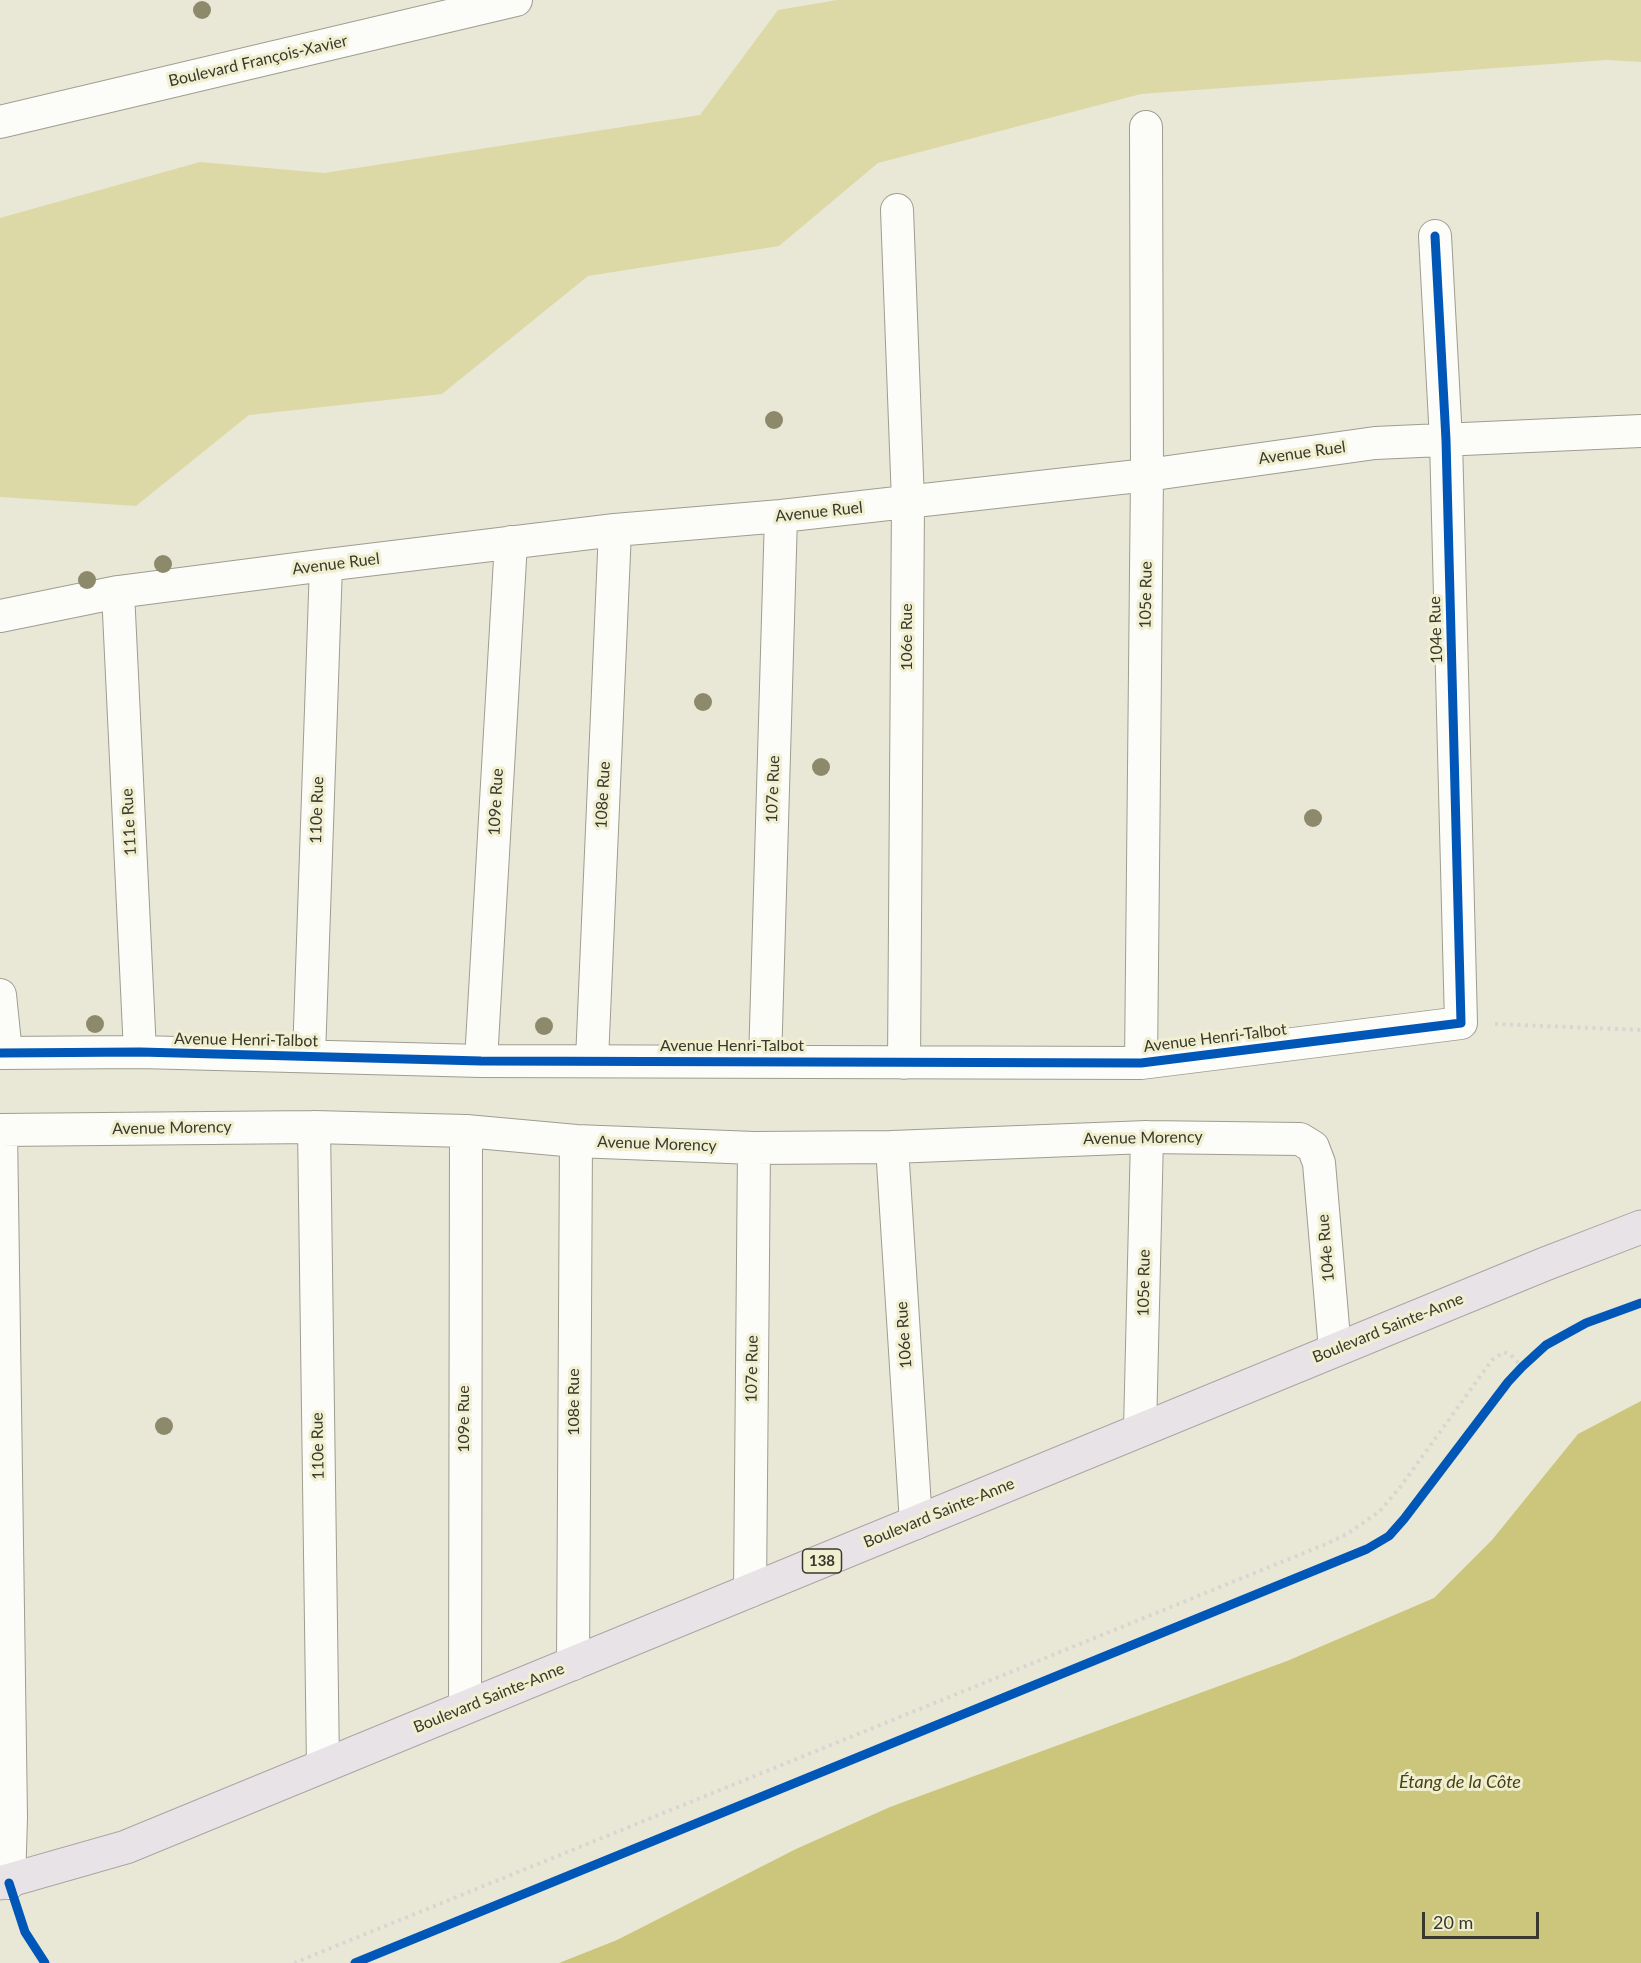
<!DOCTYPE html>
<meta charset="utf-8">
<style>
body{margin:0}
#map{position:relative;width:1641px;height:1963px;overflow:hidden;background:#e9e8d7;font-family:Lato,sans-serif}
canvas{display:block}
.scale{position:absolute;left:1422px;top:1912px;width:117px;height:27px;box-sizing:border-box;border:3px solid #39382c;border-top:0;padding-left:8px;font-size:18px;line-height:21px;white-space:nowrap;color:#39382c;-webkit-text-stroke:4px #f0efd0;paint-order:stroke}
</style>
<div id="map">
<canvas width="1641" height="1963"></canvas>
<div class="scale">20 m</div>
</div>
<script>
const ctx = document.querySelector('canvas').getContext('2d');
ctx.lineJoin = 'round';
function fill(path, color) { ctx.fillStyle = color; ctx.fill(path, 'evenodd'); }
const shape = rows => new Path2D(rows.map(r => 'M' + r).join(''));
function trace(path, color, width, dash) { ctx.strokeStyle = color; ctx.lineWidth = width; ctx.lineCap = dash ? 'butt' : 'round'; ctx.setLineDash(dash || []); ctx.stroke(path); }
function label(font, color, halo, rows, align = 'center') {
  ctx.font = font + ' Lato,sans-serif'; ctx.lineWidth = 6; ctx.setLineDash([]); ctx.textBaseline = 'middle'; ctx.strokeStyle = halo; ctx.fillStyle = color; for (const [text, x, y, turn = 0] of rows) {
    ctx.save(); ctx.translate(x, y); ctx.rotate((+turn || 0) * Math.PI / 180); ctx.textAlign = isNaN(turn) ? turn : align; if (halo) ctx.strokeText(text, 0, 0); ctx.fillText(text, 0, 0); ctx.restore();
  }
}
fill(shape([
 [837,0,1641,0,1641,62,1606,60,1141,94,878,163,779,246,588,276,442,394,249,415,136,506,0,497,0,218,200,162,324,173,700,115,778,10]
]), '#dcd9a6');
fill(shape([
 [1641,1401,1641,1963,559,1963,617,1940,796,1849,890,1807,1287,1661,1434,1598,1492,1540,1578,1434]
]), '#cbc67b');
const minor = shape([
 [0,122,516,0],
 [897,210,908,502,904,1063],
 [118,592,140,1052],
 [0,616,118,592,326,565,615,530,781,516,1147,475,1375,443,1641,431],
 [0,995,6,1053],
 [0,1053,140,1052,481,1061,1141,1063,1461,1023,1446,440,1435,236],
 [309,1056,326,565],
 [592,1060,615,530],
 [481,1061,511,542],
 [765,1062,781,516],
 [1141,1063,1147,475,1146,127],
 [314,1127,323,1766],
 [0,1130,314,1127,466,1131,576,1141,754,1148,892,1147,1147,1137,1300,1139,1313,1147,1319,1163,1335,1350],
 [1,1130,11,1817,9,1883],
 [892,1147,916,1523],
 [1140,1430,1147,1137],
 [750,1591,754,1148],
 [573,1664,576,1141],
 [465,1707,466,1131]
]);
const primary = shape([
 [0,1883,126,1847,1545,1264,1641,1227]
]);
trace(minor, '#9e9d90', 34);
trace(primary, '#aca3a5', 35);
trace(shape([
 [1495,1024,1641,1030],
 [294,1963,1326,1544,1347,1534,1380,1511,1401,1486,1492,1360,1504,1352,1511,1355,1522,1367]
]), '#d7d7d2', 4, [3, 4.5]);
trace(minor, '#fcfcf9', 32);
trace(primary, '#e8e3e7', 33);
trace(shape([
 [0,1053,140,1052,481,1061,1141,1063,1461,1023,1446,440,1435,236],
 [9,1883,25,1932,45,1963],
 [355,1963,1367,1549,1389,1536,1404,1519,1508,1382,1522,1367,1546,1345,1586,1323,1641,1303]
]), '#0057b8', 9);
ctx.fillStyle = '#8d8a6c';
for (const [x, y] of [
 [202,10],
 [774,420],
 [163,564],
 [87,580],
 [703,702],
 [821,767],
 [1313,818],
 [95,1024],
 [544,1026],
 [164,1426]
]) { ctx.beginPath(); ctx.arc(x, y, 9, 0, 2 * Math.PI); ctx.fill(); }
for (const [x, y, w] of [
 [822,1561,39]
]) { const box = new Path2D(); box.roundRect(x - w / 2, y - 12, w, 24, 4.5); ctx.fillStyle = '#f0efd0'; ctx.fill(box); trace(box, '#39382c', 1.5); }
label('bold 15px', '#39382c', null, [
 ["138",822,1561]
]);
label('16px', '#39382c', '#f0efd0', [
 ["Boulevard François-Xavier",258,61,-13],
 ["Avenue Ruel",1302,453,-8],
 ["Avenue Ruel",819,512,-6],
 ["Avenue Ruel",336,564,-7],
 ["105e Rue",1146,595,-89],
 ["104e Rue",1436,630,-92],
 ["106e Rue",907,637,-90],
 ["107e Rue",773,789,-88],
 ["108e Rue",603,795,-87],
 ["109e Rue",496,802,-87],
 ["110e Rue",317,810,-88],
 ["111e Rue",129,822,-93],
 ["Avenue Henri-Talbot",1215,1038,-7],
 ["Avenue Henri-Talbot",246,1040,1],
 ["Avenue Henri-Talbot",732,1046],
 ["Avenue Morency",172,1128,-1],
 ["Avenue Morency",1143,1138,-1],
 ["Avenue Morency",657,1144,2],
 ["104e Rue",1326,1248,-95],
 ["105e Rue",1144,1283,-89],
 ["Boulevard Sainte-Anne",1388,1328,-22],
 ["106e Rue",904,1335,-94],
 ["107e Rue",752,1369,-89],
 ["108e Rue",574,1402,-90],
 ["109e Rue",464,1419,-90],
 ["110e Rue",318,1446,-91],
 ["Boulevard Sainte-Anne",939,1513,-22],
 ["Boulevard Sainte-Anne",489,1698,-22]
]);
label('italic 18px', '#464219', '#f0efd0', [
 ["Étang de la Côte",1460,1782]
]);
</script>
